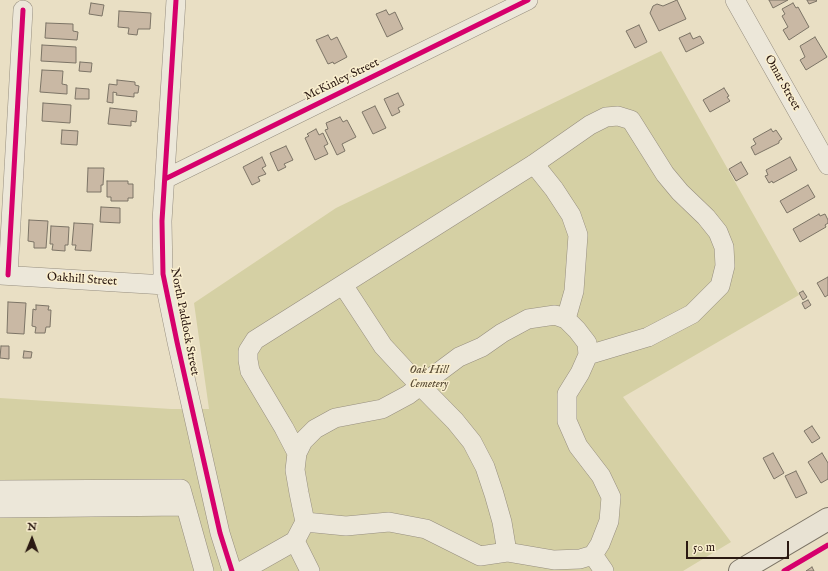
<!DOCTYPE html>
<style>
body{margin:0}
#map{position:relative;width:828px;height:571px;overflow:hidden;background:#e9dfc4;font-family:"IM FELL English",serif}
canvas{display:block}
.north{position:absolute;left:12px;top:519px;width:40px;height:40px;-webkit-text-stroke:3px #faefcf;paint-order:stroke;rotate:1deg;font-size:11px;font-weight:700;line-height:16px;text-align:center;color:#2b1912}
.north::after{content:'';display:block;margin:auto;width:14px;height:18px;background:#2b1912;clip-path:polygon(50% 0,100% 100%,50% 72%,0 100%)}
.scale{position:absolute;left:686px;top:541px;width:103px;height:18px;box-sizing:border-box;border:2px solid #2b1912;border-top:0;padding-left:5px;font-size:12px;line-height:14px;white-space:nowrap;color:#2b1912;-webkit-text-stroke:3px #faefcf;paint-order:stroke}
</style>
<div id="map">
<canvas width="828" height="571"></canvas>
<div class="north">N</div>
<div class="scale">50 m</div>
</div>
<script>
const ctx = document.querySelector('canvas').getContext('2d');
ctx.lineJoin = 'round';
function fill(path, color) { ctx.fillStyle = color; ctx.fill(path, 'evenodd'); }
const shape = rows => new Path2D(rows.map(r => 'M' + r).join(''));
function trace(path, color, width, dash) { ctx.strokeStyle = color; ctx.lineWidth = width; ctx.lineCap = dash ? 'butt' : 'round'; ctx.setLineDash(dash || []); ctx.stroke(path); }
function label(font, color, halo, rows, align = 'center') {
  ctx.font = font + ' "IM FELL English",serif'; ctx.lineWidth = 3; ctx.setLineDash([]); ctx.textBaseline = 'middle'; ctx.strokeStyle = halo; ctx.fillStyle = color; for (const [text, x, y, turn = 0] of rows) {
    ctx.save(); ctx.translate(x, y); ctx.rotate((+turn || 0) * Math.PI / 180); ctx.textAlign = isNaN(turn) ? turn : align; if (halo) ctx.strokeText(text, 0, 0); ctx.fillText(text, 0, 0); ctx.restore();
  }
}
fill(shape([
 [661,51,799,295,623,397,731,542,683,571,0,571,0,398,171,409,209,409,194,303,336,208]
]), '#d5d0a4');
const building = shape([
 [677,0,686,19,659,31,650,13,653,6,657,4,663,6,677,0],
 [769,0,788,0,773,8,769,0],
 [807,0,816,0,817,1,809,4,807,0],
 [91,3,104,5,102,16,89,14,91,3],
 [793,3,796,8,798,7,809,27,789,40,783,30,788,27,782,16,785,14,782,9,793,3],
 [386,10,389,15,395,12,403,29,387,37,376,14,386,10],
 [119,11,151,13,150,29,138,29,137,35,128,34,129,28,118,27,119,11],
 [46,23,73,24,73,31,78,32,77,40,45,38,46,23],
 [639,25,647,42,635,48,626,31,639,25],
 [690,33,693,39,700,36,704,43,686,52,679,38,690,33],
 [328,35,331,40,337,37,347,57,334,64,333,62,328,64,316,40,328,35],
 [815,37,827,57,806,70,800,60,805,57,800,46,815,37],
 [42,45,76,47,76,63,41,61,42,45],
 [80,62,92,63,91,72,79,71,80,62],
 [42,70,63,71,62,84,67,85,67,94,40,92,42,70],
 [117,80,135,82,135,85,139,86,138,93,134,93,134,97,116,95,117,93,113,92,113,103,107,102,109,84,117,85,117,80],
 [76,88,89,89,89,99,75,99,76,88],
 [724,88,729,96,727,97,730,101,710,112,703,100,724,88],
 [398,93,404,105,398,108,400,112,392,116,384,99,398,93],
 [43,103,71,105,70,123,42,121,43,103],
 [375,106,386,128,373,134,362,112,375,106],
 [110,108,137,111,136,122,131,121,131,126,108,124,110,108],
 [340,117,343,122,347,120,356,137,342,144,345,151,337,155,325,130,328,129,326,123,340,117],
 [316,129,319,135,323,133,328,144,324,146,328,154,315,160,305,138,309,136,307,134,316,129],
 [771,129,773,132,776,130,782,139,779,141,779,143,755,155,751,147,756,144,753,139,771,129],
 [62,130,78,131,77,145,61,144,62,130],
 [286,146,293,160,284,164,286,167,278,171,270,153,286,146],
 [262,157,266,166,262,168,266,174,258,177,260,181,252,185,243,167,262,157],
 [790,157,797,170,773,183,772,181,769,183,765,176,768,175,766,170,790,157],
 [741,162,748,174,736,181,729,169,741,162],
 [88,168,104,168,103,185,101,185,101,192,87,192,88,168],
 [107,181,128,181,128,184,133,184,133,198,128,198,128,201,111,201,111,197,107,197,107,181],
 [808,185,815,197,787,213,780,201,808,185],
 [101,207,120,208,120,223,100,222,101,207],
 [819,214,820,216,825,214,828,220,828,223,825,225,826,227,800,242,793,229,819,214],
 [29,220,48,221,46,248,34,248,34,242,28,241,29,220],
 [74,223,93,224,91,251,75,250,76,245,72,245,74,223],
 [51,226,69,227,68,245,65,245,65,251,52,250,53,244,50,244,51,226],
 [828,277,828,295,825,297,817,283,828,277],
 [803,291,807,297,803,300,799,293,803,291],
 [808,300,811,305,805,309,802,303,808,300],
 [8,302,26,303,24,334,7,333,8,302],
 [36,305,49,306,48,310,51,310,50,327,46,327,45,333,35,333,36,327,32,326,33,309,36,310,36,305],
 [1,346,9,346,9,359,0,358,1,346],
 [24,351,32,352,31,358,23,358,24,351],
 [812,426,820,438,812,443,804,431,812,426],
 [773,453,784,473,774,479,763,458,773,453],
 [822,453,828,463,828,479,821,483,808,462,822,453],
 [796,471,807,493,796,498,785,476,796,471],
 [812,567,814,571,806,571,812,567]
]);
fill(building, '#c9b8a4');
trace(building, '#7c7466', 1);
const minor = shape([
 [176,0,162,221,163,274,177,342,220,533,232,571],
 [735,0,828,165],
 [534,164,554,189,571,215,578,235,574,291,566,319],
 [165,179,528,0],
 [0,275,165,285],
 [8,275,23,10],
 [343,285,383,346,407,372,455,421,472,442,485,467,494,494,502,522,507,552],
 [297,453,284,428,250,371,248,360,248,351,255,340,534,164,590,125,606,117,618,116,631,120,665,174,680,192,706,217,718,232,724,247,725,266,720,286,692,314,648,337,588,355],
 [0,490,181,489,204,571],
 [0,508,185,506],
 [295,541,310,571],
 [593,555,604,571],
 [242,571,295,541,305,522,299,493,295,470,297,453,303,441,315,429,335,418,382,409,408,395,459,357,482,347,502,333,528,319,555,315,566,319,577,330,587,343,588,355,580,373,567,394,567,421,578,446,601,476,611,497,609,521,600,544,593,555,580,559,554,560,507,552,480,556,426,529,389,522,346,526,305,522]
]);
const major = shape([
 [740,571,828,519]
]);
trace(minor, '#968e7f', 20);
trace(major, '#7c7466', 24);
trace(minor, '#ece7d9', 19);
trace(major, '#e8e2d3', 22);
trace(shape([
 [176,0,162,221,163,274,177,342,220,533,232,571],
 [165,179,528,0],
 [8,275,23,10],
 [784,571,828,545]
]), '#d6006c', 5);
label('12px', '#2b1912', '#faefcf', [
 ["McKinley Street",342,80,-26],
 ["Omar Street",782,83,61],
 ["Oakhill Street",82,280,4],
 ["North Paddock Street",184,322,79]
]);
label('italic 12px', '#594c36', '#faefcf', [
 ["Oak Hill",429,371],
 ["Cemetery",429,385]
]);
</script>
